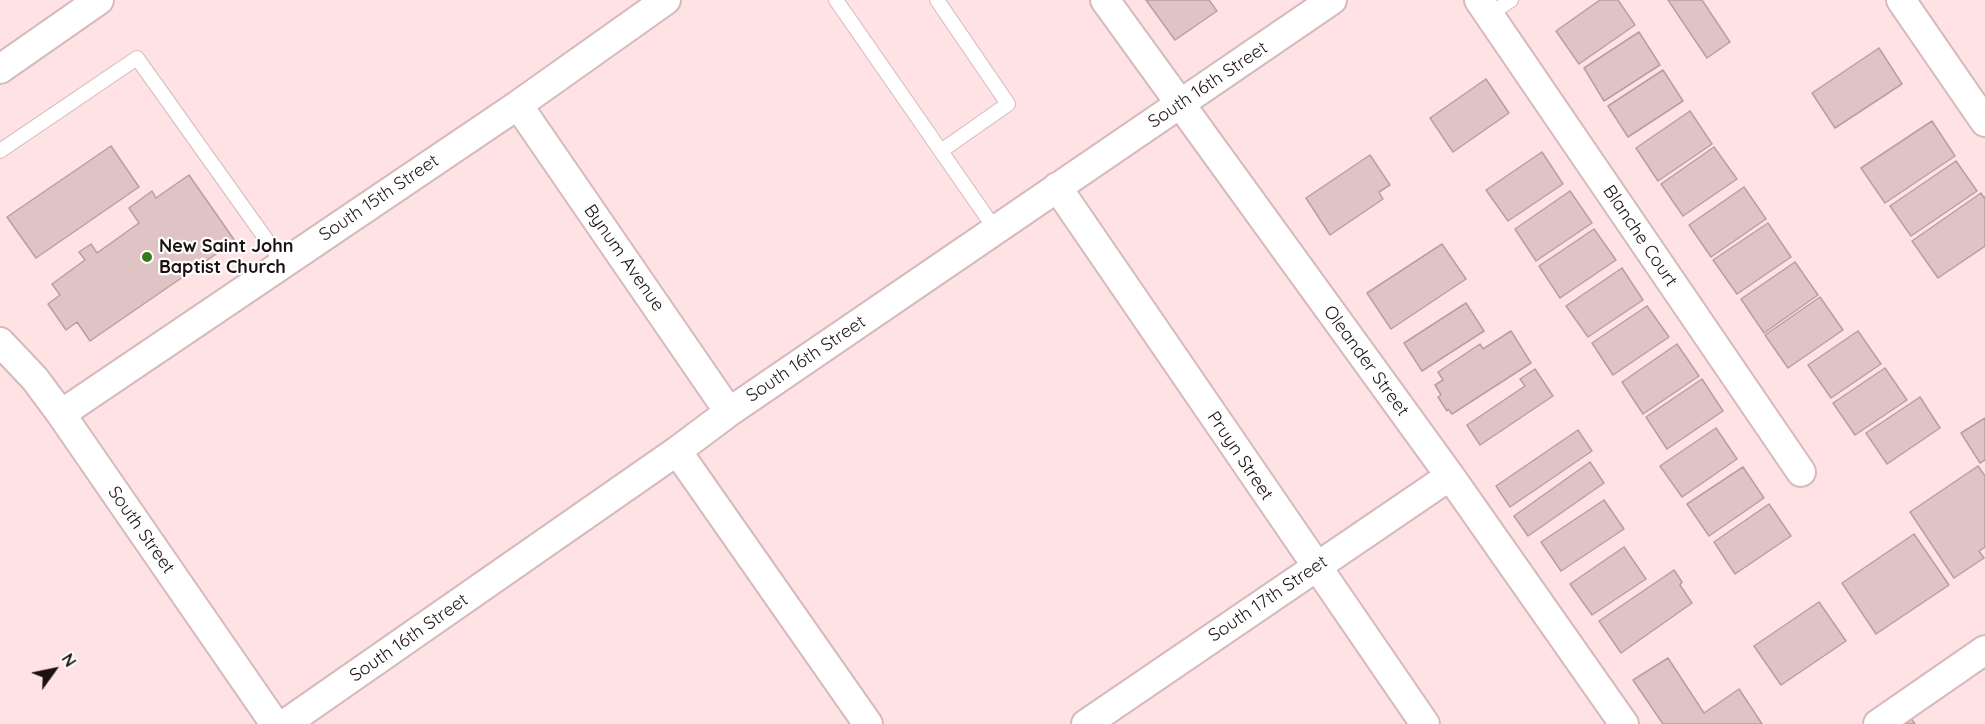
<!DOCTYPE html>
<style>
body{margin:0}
#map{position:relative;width:1985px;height:724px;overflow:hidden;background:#ffe2e3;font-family:Quicksand,sans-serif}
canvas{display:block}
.north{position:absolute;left:24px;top:640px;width:60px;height:60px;-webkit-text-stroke:4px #fff;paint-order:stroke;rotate:57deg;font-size:16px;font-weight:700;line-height:24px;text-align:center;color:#1b1112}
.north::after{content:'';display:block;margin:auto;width:21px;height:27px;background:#1b1112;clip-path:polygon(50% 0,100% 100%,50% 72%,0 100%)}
</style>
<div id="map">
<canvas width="1985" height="724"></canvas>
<div class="north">N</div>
</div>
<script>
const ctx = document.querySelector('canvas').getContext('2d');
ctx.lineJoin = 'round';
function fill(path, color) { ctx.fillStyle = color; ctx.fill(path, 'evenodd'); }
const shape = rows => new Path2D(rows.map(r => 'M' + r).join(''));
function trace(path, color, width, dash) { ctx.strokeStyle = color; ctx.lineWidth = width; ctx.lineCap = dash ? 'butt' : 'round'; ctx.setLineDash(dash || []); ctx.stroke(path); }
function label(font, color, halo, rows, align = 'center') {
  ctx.font = font + ' Quicksand,sans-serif'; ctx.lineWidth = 4.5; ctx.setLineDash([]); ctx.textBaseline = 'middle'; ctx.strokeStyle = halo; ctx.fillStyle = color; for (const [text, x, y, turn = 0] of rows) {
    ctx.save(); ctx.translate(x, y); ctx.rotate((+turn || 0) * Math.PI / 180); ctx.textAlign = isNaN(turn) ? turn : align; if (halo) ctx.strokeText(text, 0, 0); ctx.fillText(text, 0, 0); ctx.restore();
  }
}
const building = shape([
 [1146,0,1209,0,1217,11,1175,40,1146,0],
 [1600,0,1618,0,1635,25,1579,64,1556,31,1600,0],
 [1668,0,1702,0,1730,42,1707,58,1668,0],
 [1639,32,1660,65,1604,101,1584,68,1639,32],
 [1879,48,1902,84,1835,128,1812,93,1879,48],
 [1663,70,1683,101,1628,137,1608,106,1663,70],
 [1486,79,1509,113,1453,152,1430,118,1486,79],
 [1690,111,1712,144,1658,181,1636,148,1690,111],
 [1932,121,1955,156,1885,203,1861,168,1932,121],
 [111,146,139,187,36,258,7,217,111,146],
 [1714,147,1737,179,1683,216,1661,184,1714,147],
 [1542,152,1563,184,1508,221,1486,190,1542,152],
 [1370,155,1390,185,1379,192,1383,199,1330,235,1306,198,1370,155],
 [1956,161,1977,191,1911,236,1890,206,1956,161],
 [189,175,235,241,90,341,77,322,66,330,48,304,60,295,52,284,85,260,79,252,91,244,97,253,139,223,129,208,152,191,156,198,189,175],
 [1744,187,1766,219,1711,257,1689,225,1744,187],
 [1570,191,1592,223,1536,261,1515,229,1570,191],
 [1981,193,1984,198,1985,197,1985,246,1938,278,1912,241,1981,193],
 [1768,223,1791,257,1737,294,1713,260,1768,223],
 [1594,229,1616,260,1560,298,1539,266,1594,229],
 [1442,244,1466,279,1391,329,1367,293,1442,244],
 [1795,262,1818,295,1764,333,1741,299,1795,262],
 [1622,268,1643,300,1588,337,1566,306,1622,268],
 [1820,297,1843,330,1788,368,1765,335,1820,297],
 [1466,303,1484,331,1422,371,1404,343,1466,303],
 [1647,306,1669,337,1613,375,1592,343,1647,306],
 [1511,331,1531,363,1452,414,1448,409,1447,411,1438,397,1441,395,1435,385,1443,380,1438,372,1480,344,1483,349,1511,331],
 [1858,331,1881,364,1831,398,1808,365,1858,331],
 [1677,344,1699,376,1643,414,1622,382,1677,344],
 [1885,368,1907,400,1855,435,1833,403,1885,368],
 [1535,369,1553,396,1480,445,1467,425,1525,386,1520,379,1535,369],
 [1702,379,1723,411,1667,449,1646,417,1702,379],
 [1920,397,1940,428,1887,464,1866,433,1920,397],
 [1985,418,1985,460,1980,463,1961,433,1985,418],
 [1716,428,1737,459,1682,497,1660,466,1716,428],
 [1578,430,1592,451,1510,507,1496,486,1578,430],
 [1590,462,1604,483,1528,536,1514,516,1590,462],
 [1978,466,1985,476,1985,547,1979,551,1984,558,1954,578,1910,512,1978,466],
 [1743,467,1764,498,1709,536,1687,504,1743,467],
 [1604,500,1624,529,1561,571,1541,542,1604,500],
 [1769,504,1791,536,1735,574,1714,542,1769,504],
 [1914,534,1949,585,1876,634,1842,583,1914,534],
 [1624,547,1646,579,1592,615,1570,584,1624,547],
 [1674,570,1682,582,1680,585,1692,603,1621,653,1599,621,1674,570],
 [1819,602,1846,641,1781,685,1754,646,1819,602],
 [1668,658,1704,713,1739,689,1762,724,1663,724,1633,680,1668,658],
 [1908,714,1915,724,1894,724,1908,714]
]);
fill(building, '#e0c4c5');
trace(building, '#b99ea0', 1.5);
const service = shape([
 [836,0,995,229],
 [937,0,1008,104,941,151],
 [1489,15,1511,0],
 [0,151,137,58,283,263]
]);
const minor = shape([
 [1105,0,1450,476,1624,724],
 [1479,0,1801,472],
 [1901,0,1985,122],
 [0,69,99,0],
 [518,105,729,412],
 [1057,187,1425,724],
 [0,342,35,379,61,414,275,724],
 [61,414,518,105,666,0],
 [677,451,868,724],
 [285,724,677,451,729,412,1332,0],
 [1086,724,1450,476],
 [1878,724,1985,650]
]);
trace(service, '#d5b9bb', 16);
trace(minor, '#d5b9bb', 32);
trace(service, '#fff', 14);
trace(minor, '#fff', 28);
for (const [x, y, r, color] of [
 [147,257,6,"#377919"]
]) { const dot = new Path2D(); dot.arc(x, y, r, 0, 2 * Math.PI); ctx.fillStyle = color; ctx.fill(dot); trace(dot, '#fff', 2); }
label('18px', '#1b1112', '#fff', [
 ["South 16th Street",1208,85,-34],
 ["South 15th Street",379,198,-34],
 ["Blanche Court",1640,236,56],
 ["Bynum Avenue",624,258,55],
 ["South 16th Street",806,359,-34],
 ["Oleander Street",1366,361,54],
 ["Pruyn Street",1240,456,56],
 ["South Street",141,530,55],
 ["South 17th Street",1268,599,-34],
 ["South 16th Street",409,638,-35]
]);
label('bold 18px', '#1b1112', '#fff', [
 ["New Saint John",159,247],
 ["Baptist Church",159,268]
], 'left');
</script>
